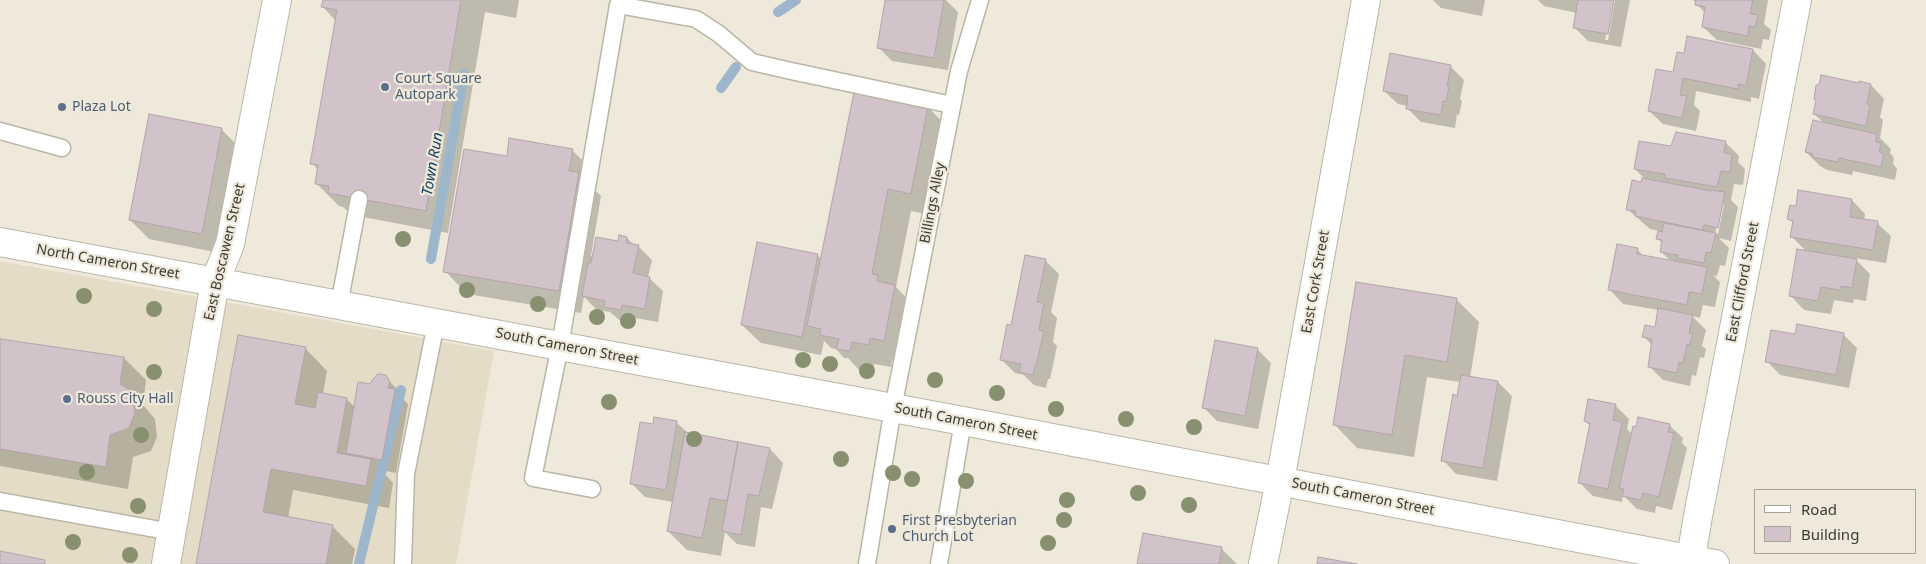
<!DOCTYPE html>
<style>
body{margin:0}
#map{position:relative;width:1926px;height:564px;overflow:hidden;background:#eee9da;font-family:"Noto Sans",sans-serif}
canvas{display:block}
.legend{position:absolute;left:1754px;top:489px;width:162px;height:65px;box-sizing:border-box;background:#eee9da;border:1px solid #a7a398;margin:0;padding:6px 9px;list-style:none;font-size:15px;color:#3c3a34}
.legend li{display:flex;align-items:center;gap:10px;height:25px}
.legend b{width:25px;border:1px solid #a7a398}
</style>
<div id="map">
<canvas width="1926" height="564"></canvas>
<ul class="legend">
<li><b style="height:6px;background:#fff"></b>Road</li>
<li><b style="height:14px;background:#d2c3cb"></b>Building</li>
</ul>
</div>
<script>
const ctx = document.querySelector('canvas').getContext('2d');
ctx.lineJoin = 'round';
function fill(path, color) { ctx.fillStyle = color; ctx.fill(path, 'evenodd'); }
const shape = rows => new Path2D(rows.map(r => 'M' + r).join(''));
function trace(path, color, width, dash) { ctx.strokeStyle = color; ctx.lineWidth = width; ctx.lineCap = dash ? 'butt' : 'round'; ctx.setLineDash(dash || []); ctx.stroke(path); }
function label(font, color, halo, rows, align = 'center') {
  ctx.font = font + ' "Noto Sans",sans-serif'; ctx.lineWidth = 4.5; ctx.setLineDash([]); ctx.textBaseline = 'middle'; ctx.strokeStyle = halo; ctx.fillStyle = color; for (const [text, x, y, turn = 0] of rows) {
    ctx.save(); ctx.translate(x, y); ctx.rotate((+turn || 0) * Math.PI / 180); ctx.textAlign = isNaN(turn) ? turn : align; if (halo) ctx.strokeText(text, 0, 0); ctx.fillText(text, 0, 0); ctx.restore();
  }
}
fill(shape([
 [0,261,494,351,456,564,0,564]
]), '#e4dcc6');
fill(shape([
 [324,0,519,0,516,18,485,12,448,233,352,215,343,207,339,206,316,183,318,170,312,163,336,21,323,7],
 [886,0,946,0,958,12,948,70,892,61,878,47],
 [1433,0,1485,0,1482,16,1441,8],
 [1538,0,1613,0,1605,40,1608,40,1615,0,1630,0,1621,47,1588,41,1574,27,1577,13,1544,6],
 [1693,0,1768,0,1764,24,1771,30,1769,40,1763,39,1761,49,1717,40,1703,27,1705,13],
 [1753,50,1766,64,1759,99,1751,97,1751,102,1696,91,1694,105,1700,111,1696,131,1663,124,1649,111,1685,54],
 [1450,66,1464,80,1460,99,1462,101,1459,115,1457,114,1455,128,1421,122,1407,108,1408,106,1398,104,1384,91],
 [1871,85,1884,99,1880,117,1883,120,1880,138,1891,149,1890,153,1894,158,1893,164,1897,169,1895,180,1853,171,1852,175,1827,170,1820,166,1806,152,1824,123,1814,114],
 [928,107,950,130,934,216,911,211,896,287,917,309,907,363,892,360,891,367,874,364,872,373,860,371,848,358,844,358,836,349,831,348,824,341,821,355,761,343,742,325,818,256,822,260],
 [221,129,240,148,220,253,149,239,130,220],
 [1725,142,1739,156,1738,162,1745,169,1743,185,1734,184,1731,200,1738,207,1731,241,1719,238,1729,248,1725,266,1720,265,1717,276,1713,275,1720,282,1715,307,1703,305,1700,318,1692,316,1706,330,1702,346,1706,349,1704,358,1700,357,1696,376,1692,375,1690,386,1663,380,1650,367,1653,346,1644,337,1656,329,1659,310,1623,304,1610,290,1637,249,1644,257,1672,262,1661,252,1663,244,1658,239,1659,231,1650,229,1627,209,1642,184,1646,180,1635,169,1672,148],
 [1721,204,1724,204,1718,234,1715,233],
 [572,150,595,173,592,187,601,196,591,256,593,257,627,238,635,246,638,246,652,260,648,277,663,291,658,322,635,318,634,323,619,320,610,312,597,310,584,297,581,313,467,294,445,271,508,157],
 [1852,200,1865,214,1864,220,1877,223,1891,236,1886,263,1854,258,1870,274,1866,301,1854,299,1853,303,1834,300,1831,314,1804,310,1791,296,1807,252,1792,237,1794,224,1789,219],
 [1045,260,1059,274,1051,312,1057,318,1053,342,1057,346,1050,379,1048,379,1046,388,1034,385,1024,375,1015,373,1001,359,1012,326],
 [1456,299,1479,322,1470,378,1498,382,1512,396,1497,481,1456,474,1443,460,1460,382,1427,377,1414,457,1357,448,1335,425],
 [1843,334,1857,348,1849,388,1780,375,1767,361,1796,336],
 [0,340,124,358,146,380,143,405,155,419,157,437,151,451,133,457,128,489,0,466],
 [305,348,327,371,323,394,346,399,355,407,371,386,385,377,399,391,402,398,408,404,396,473,381,470,393,483,389,508,293,490,288,518,332,526,355,549,352,564,198,564],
 [1257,349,1271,363,1258,429,1217,421,1203,407],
 [1615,405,1629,419,1627,429,1632,434,1669,425,1683,438,1682,443,1687,448,1672,510,1656,506,1655,513,1637,509,1623,495,1622,502,1593,496,1579,482,1590,426,1585,421],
 [655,419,677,423,688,433,770,449,783,463,772,509,761,507,755,547,737,544,725,532,721,556,687,550,668,531,673,502,645,497,631,483],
 [1221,548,1237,564,1138,564]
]), '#0003');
trace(shape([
 [778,12,796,0],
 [721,88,736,67],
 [431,259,464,74],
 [359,564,401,390]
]), '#9db6cb', 10);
const building = shape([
 [323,0,461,0,426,211,328,193,329,186,315,184,318,165,310,164,337,10,321,7,323,0],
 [885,0,944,0,934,58,877,48,885,0],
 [1578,0,1614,0,1608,34,1573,28,1578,0],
 [1696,0,1753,0,1750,14,1758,15,1755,27,1749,26,1748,36,1702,27,1705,7,1695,5,1696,0],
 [1687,36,1753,49,1746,86,1738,84,1738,89,1683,78,1680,95,1687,96,1682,118,1648,111,1656,69,1673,72,1677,52,1684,53,1687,36],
 [1390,53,1451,65,1447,86,1449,86,1446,102,1443,101,1441,115,1406,109,1408,96,1383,91,1390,53],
 [1821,75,1859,83,1859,81,1871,84,1867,104,1870,105,1866,126,1813,114,1816,100,1814,99,1816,85,1819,85,1821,75],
 [854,92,928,106,911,194,888,189,872,274,878,275,877,281,895,285,884,341,870,338,869,345,852,342,850,351,836,349,839,339,820,335,821,329,807,326,854,92],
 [149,114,222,128,202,234,129,220,149,114],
 [1813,120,1877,134,1876,142,1881,143,1879,152,1884,154,1881,167,1839,158,1838,162,1812,157,1813,154,1805,152,1813,120],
 [1676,132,1726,141,1724,153,1732,154,1730,172,1721,171,1717,187,1665,178,1665,174,1634,169,1639,141,1671,146,1676,132],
 [509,138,573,149,569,171,579,172,559,291,443,272,464,149,507,156,509,138],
 [1642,178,1711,191,1711,190,1725,192,1718,228,1704,225,1703,230,1635,216,1636,211,1626,210,1632,180,1641,182,1642,178],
 [1798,190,1852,199,1850,217,1878,221,1873,250,1790,237,1793,221,1787,219,1790,205,1796,206,1798,190],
 [1664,223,1716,233,1711,253,1706,252,1704,263,1677,258,1678,255,1660,252,1662,240,1656,239,1658,231,1662,232,1664,223],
 [619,235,627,237,626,243,639,245,633,273,650,277,645,309,622,305,621,310,604,307,605,301,582,296,588,263,591,263,596,237,618,241,619,235],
 [757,242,818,254,802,337,741,325,757,242],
 [1617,244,1638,248,1637,254,1707,267,1702,294,1689,292,1687,305,1608,290,1617,244],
 [1797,249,1857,259,1852,288,1841,286,1840,290,1821,287,1818,301,1789,296,1797,249],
 [1025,255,1046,259,1037,302,1044,303,1039,330,1044,331,1036,366,1035,366,1033,375,1019,372,1021,364,1000,360,1007,324,1011,325,1025,255],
 [1356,282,1457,298,1447,362,1405,355,1392,435,1333,425,1356,282],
 [1658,308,1693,315,1689,333,1693,334,1690,345,1687,344,1683,363,1679,362,1677,373,1648,367,1652,339,1642,337,1645,325,1655,327,1658,308],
 [1797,324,1844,333,1836,375,1765,362,1771,330,1795,334,1797,324],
 [238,335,306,347,295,404,315,408,318,392,347,398,337,453,371,459,366,486,271,469,263,512,333,525,326,564,196,564,238,335],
 [0,339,124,357,120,384,128,389,132,395,135,413,129,428,110,435,106,467,0,449,0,339],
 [1215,340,1258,348,1245,416,1202,408,1215,340],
 [378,374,386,375,390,382,388,388,395,389,382,460,346,453,358,382,370,384,372,380,378,374],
 [1461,375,1498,381,1483,468,1441,461,1453,394,1457,396,1461,375],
 [1588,399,1616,404,1613,420,1622,422,1608,489,1578,483,1590,423,1584,421,1588,399],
 [654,417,677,421,666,490,630,484,640,422,653,424,654,417],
 [1638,417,1670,424,1668,432,1674,433,1659,497,1643,493,1641,500,1622,496,1624,489,1619,488,1633,426,1636,427,1638,417],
 [685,432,738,442,727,501,710,498,702,538,667,531,685,432],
 [738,442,770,448,759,496,748,494,741,535,722,531,738,442],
 [1143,533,1222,547,1219,564,1137,564,1143,533],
 [0,551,45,560,45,564,0,564,0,551],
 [1318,557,1357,564,1317,564,1318,557]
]);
fill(building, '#d2c3cb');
trace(building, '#b3a4ac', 1);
const lane = shape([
 [0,131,62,148],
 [339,305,359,199],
 [592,489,533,478,560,346,618,5,696,19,719,34,752,62,791,71,952,105],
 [0,501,172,532],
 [403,564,406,474,436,323],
 [867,564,893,408,959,71,980,0],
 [939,564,963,421]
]);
const street = shape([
 [1690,564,1698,516,1797,0]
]);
const secondary = shape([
 [1280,481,1366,0],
 [166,564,215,282,230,244,277,0]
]);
const primary = shape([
 [0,242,963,421,1715,564],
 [1263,564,1280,481]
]);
trace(lane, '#bab6a7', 19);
trace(street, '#bab6a7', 30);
trace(secondary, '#bab6a7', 30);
trace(primary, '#bab6a7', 30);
trace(lane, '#fff', 16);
trace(street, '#fff', 28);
trace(secondary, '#fff', 28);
trace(primary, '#fff', 28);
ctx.fillStyle = '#889070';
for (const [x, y] of [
 [403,239],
 [467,290],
 [84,296],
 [538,304],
 [154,309],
 [597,317],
 [628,321],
 [803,360],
 [830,364],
 [867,371],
 [154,372],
 [935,380],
 [997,393],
 [609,402],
 [1056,409],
 [1126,419],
 [1194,427],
 [141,435],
 [694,439],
 [841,459],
 [87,472],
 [893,473],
 [912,479],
 [966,481],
 [1138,493],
 [1067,500],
 [1189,505],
 [138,506],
 [1064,520],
 [73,542],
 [1048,543],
 [130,555]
]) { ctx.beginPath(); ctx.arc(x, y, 8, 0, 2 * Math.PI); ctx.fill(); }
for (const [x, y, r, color] of [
 [385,87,5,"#5c6f8a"],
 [62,107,5,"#5c6f8a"],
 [67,399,5,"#5c6f8a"],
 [892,529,5,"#5c6f8a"]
]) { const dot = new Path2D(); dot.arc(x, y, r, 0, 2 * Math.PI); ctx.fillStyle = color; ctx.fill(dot); trace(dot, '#eee9da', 2); }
label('14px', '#4e5e75', '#eee9da', [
 ["Court Square",395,79],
 ["Autopark",395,95],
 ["Plaza Lot",72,107],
 ["Rouss City Hall",77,399],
 ["First Presbyterian",902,521],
 ["Church Lot",902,537]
], 'left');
label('14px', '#3c3a34', '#eee9da', [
 ["Billings Alley",933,203,-79],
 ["East Boscawen Street",225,252,-77],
 ["North Cameron Street",108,262,10],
 ["East Cork Street",1316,282,-80],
 ["East Clifford Street",1743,282,-79],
 ["South Cameron Street",567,347,11],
 ["South Cameron Street",966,422,11],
 ["South Cameron Street",1363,497,11]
]);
label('italic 15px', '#17405f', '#eee9da', [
 ["Town Run",433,164,-80]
]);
</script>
